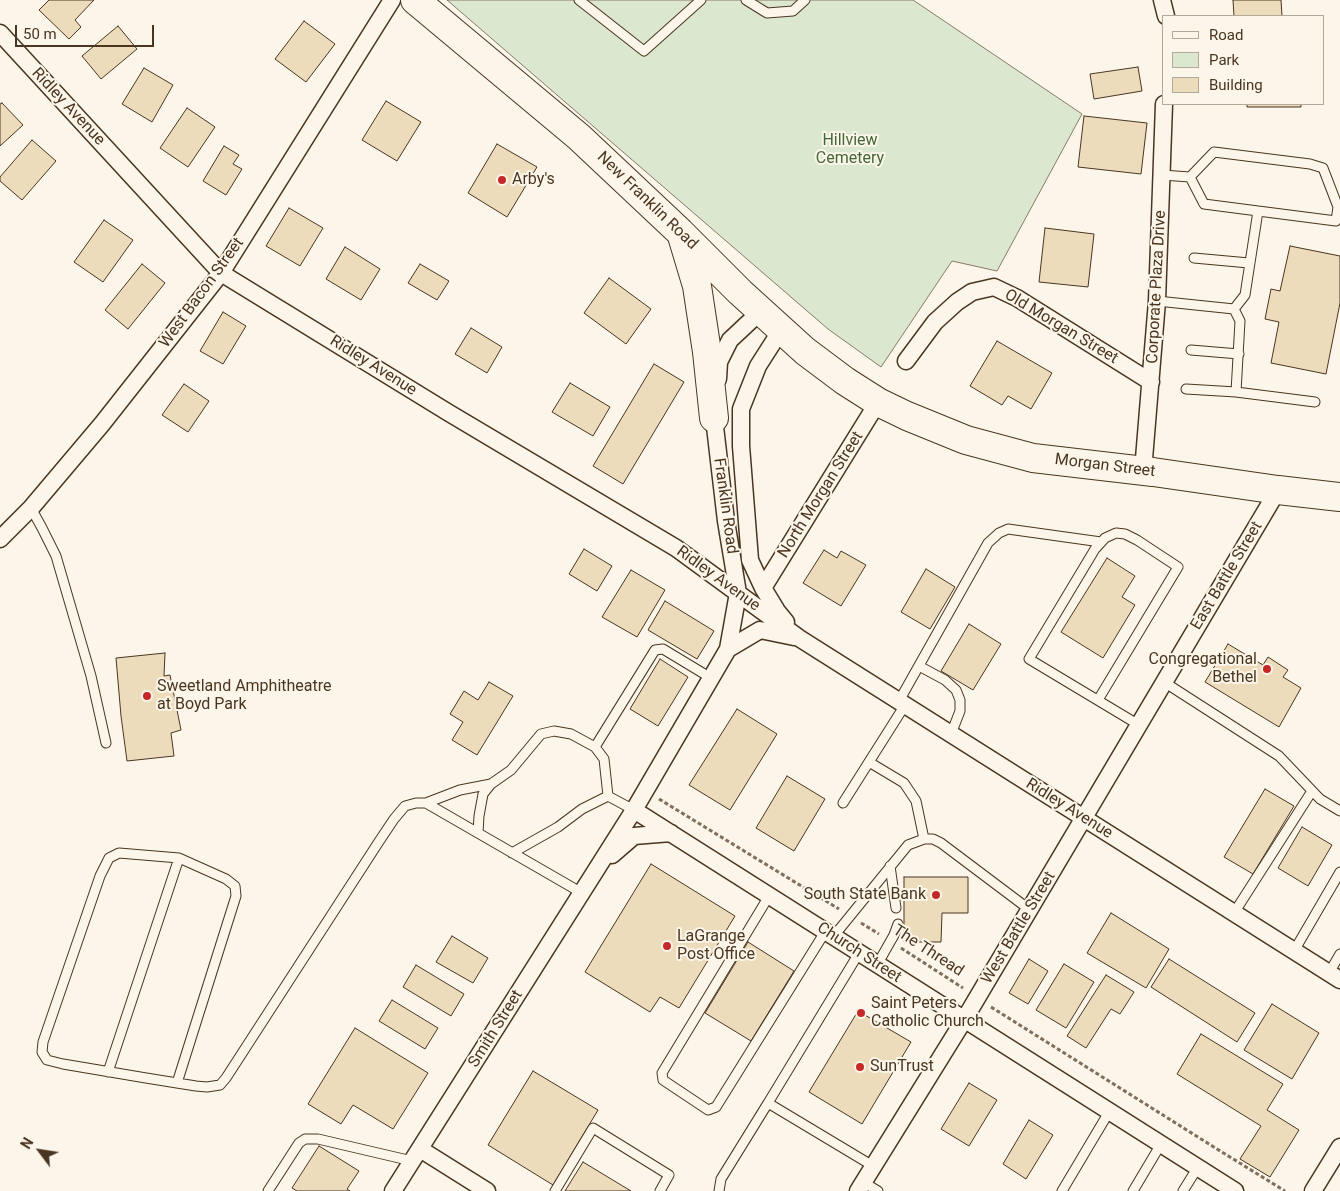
<!DOCTYPE html>
<style>
body{margin:0}
#map{position:relative;width:1340px;height:1191px;overflow:hidden;background:#fbf6e9;font-family:Roboto,sans-serif}
canvas{display:block}
.legend{position:absolute;left:1162px;top:15px;width:162px;height:90px;box-sizing:border-box;background:#fbf6e9;border:1px solid #b4a999;margin:0;padding:6px 9px;list-style:none;font-size:15px;color:#4a3520}
.legend li{display:flex;align-items:center;gap:10px;height:25px}
.legend b{width:25px;border:1px solid #b4a999}
.north{position:absolute;left:15px;top:1126px;width:50px;height:50px;-webkit-text-stroke:4px #fbf6e9;paint-order:stroke;rotate:301deg;font-size:14px;font-weight:700;line-height:20px;text-align:center;color:#4a3520}
.north::after{content:'';display:block;margin:auto;width:18px;height:22px;background:#4a3520;clip-path:polygon(50% 0,100% 100%,50% 72%,0 100%)}
.scale{position:absolute;left:15px;top:25px;width:139px;height:22px;box-sizing:border-box;border:2px solid #4a3520;border-top:0;padding-left:6px;font-size:15px;line-height:18px;white-space:nowrap;color:#4a3520;-webkit-text-stroke:4px #fbf6e9;paint-order:stroke}
</style>
<div id="map">
<canvas width="1340" height="1191"></canvas>
<ul class="legend">
<li><b style="height:6px;background:#fbf6e9"></b>Road</li>
<li><b style="height:14px;background:#dce7d0"></b>Park</li>
<li><b style="height:14px;background:#ecdcbc"></b>Building</li>
</ul>
<div class="north">N</div>
<div class="scale">50 m</div>
</div>
<script>
const ctx = document.querySelector('canvas').getContext('2d');
ctx.lineJoin = 'round';
function fill(path, color) { ctx.fillStyle = color; ctx.fill(path, 'evenodd'); }
const shape = rows => new Path2D(rows.map(r => 'M' + r).join(''));
function trace(path, color, width, dash) { ctx.strokeStyle = color; ctx.lineWidth = width; ctx.lineCap = dash ? 'butt' : 'round'; ctx.setLineDash(dash || []); ctx.stroke(path); }
function label(font, color, halo, rows, align = 'center') {
  ctx.font = font + ' Roboto,sans-serif'; ctx.lineWidth = 4; ctx.setLineDash([]); ctx.textBaseline = 'middle'; ctx.strokeStyle = halo; ctx.fillStyle = color; for (const [text, x, y, turn = 0] of rows) {
    ctx.save(); ctx.translate(x, y); ctx.rotate((+turn || 0) * Math.PI / 180); ctx.textAlign = isNaN(turn) ? turn : align; if (halo) ctx.strokeText(text, 0, 0); ctx.fillText(text, 0, 0); ctx.restore();
  }
}
const green = shape([
 [447,0,913,0,1082,114,997,271,952,261,881,367,828,329,447,0]
]);
fill(green, '#dce7d0');
trace(green, '#887966', 1);
const building = shape([
 [49,0,94,0,75,20,81,27,69,39,39,10,49,0],
 [1233,0,1281,0,1282,16,1234,16,1233,0],
 [304,21,335,44,306,82,275,59,304,21],
 [118,26,137,49,101,79,82,56,118,26],
 [1138,67,1142,91,1094,99,1090,74,1138,67],
 [144,68,173,85,152,122,122,104,144,68],
 [386,101,421,122,397,161,362,140,386,101],
 [2,103,23,125,0,146,0,104,2,103],
 [1247,104,1301,104,1301,107,1247,107,1247,104],
 [187,108,215,127,188,167,160,148,187,108],
 [1084,116,1147,123,1141,174,1078,167,1084,116],
 [32,140,56,161,22,200,0,181,0,177,32,140],
 [497,144,537,167,507,217,468,193,497,144],
 [224,146,239,155,233,164,242,169,226,195,203,181,224,146],
 [289,208,323,228,300,266,266,246,289,208],
 [104,220,133,240,103,282,74,262,104,220],
 [1045,228,1094,234,1088,287,1039,282,1045,228],
 [1290,246,1340,256,1340,303,1326,374,1271,363,1279,322,1265,319,1271,289,1280,291,1290,246],
 [345,247,380,269,361,300,326,279,345,247],
 [142,264,165,283,128,329,105,310,142,264],
 [420,264,449,281,437,300,408,283,420,264],
 [609,278,651,309,626,344,584,313,609,278],
 [223,312,246,326,223,364,200,351,223,312],
 [471,328,502,347,487,373,455,354,471,328],
 [997,341,1052,373,1031,409,1008,396,1002,405,970,386,997,341],
 [654,364,684,382,623,484,593,466,654,364],
 [570,383,610,407,593,436,552,412,570,383],
 [184,384,209,401,188,432,162,415,184,384],
 [584,549,612,566,597,591,569,574,584,549],
 [824,550,837,558,841,551,866,565,841,606,803,583,824,550],
 [1107,558,1135,576,1122,597,1135,605,1103,658,1061,632,1107,558],
 [926,569,955,587,930,629,901,612,926,569],
 [631,570,665,590,637,637,602,617,631,570],
 [665,601,714,631,697,659,648,630,665,601],
 [969,624,1001,644,973,690,941,671,969,624],
 [1228,644,1263,665,1268,657,1288,670,1283,677,1301,688,1279,727,1205,682,1228,644],
 [165,653,164,676,170,675,181,730,171,733,174,756,127,761,121,716,116,658,165,653],
 [660,659,688,677,658,726,630,709,660,659],
 [489,682,513,696,477,755,452,740,463,722,450,714,464,691,478,700,489,682],
 [737,709,777,734,730,810,689,785,737,709],
 [787,776,825,799,794,851,756,828,787,776],
 [1265,789,1294,806,1253,874,1224,857,1265,789],
 [1302,827,1332,845,1308,886,1278,868,1302,827],
 [651,864,735,916,679,1008,660,997,650,1012,585,972,651,864],
 [904,877,968,877,968,913,942,913,941,942,904,942,904,877],
 [1111,913,1169,949,1146,988,1087,953,1111,913],
 [452,936,488,958,473,983,436,962,452,936],
 [748,942,794,971,751,1041,705,1013,748,942],
 [1029,959,1048,971,1028,1004,1009,993,1029,959],
 [1169,959,1255,1013,1237,1042,1151,987,1169,959],
 [1064,964,1094,982,1066,1028,1036,1010,1064,964],
 [416,965,464,994,451,1016,403,987,416,965],
 [1106,975,1134,992,1120,1014,1111,1009,1086,1048,1067,1036,1106,975],
 [392,1000,438,1028,425,1049,379,1021,392,1000],
 [1272,1004,1319,1033,1292,1079,1244,1050,1272,1004],
 [858,1011,911,1042,862,1124,809,1092,858,1011],
 [355,1028,428,1073,393,1129,353,1105,341,1124,308,1104,355,1028],
 [1201,1034,1283,1084,1267,1110,1299,1130,1270,1177,1240,1159,1261,1126,1177,1074,1201,1034],
 [533,1071,598,1110,553,1185,488,1145,533,1071],
 [969,1083,997,1100,969,1146,941,1129,969,1083],
 [1029,1120,1053,1135,1026,1179,1003,1164,1029,1120],
 [319,1146,359,1171,347,1189,350,1191,297,1191,292,1188,319,1146],
 [583,1162,631,1191,565,1191,583,1162]
]);
fill(building, '#ecdcbc');
trace(building, '#4a3520', 1);
const service = shape([
 [579,0,644,51,701,0],
 [746,0,767,13,793,11,805,0],
 [1162,175,1190,177,1214,152,1310,164,1323,168,1338,207,1336,221,1258,211,1245,295,1234,309],
 [1190,177,1204,204,1258,211],
 [1194,258,1249,263],
 [1157,301,1234,309,1240,321,1236,392,1315,402],
 [1191,350,1239,354],
 [1186,389,1236,392],
 [31,508,42,528,56,556,91,676,106,743],
 [919,666,945,680,956,690,960,700,960,711,951,734],
 [1164,682,1279,756,1320,799,1340,811],
 [1098,700,1178,567,1137,540,1125,534,1116,533,1105,538,1095,549,1029,659,1139,725],
 [899,701,988,543,999,533,1008,529,1101,542],
 [595,747,655,650,663,649,711,678],
 [869,762,904,783,916,801,924,839],
 [426,803,460,790,491,784],
 [843,803,905,705],
 [478,833,479,816,483,794,491,784,511,770,541,734,554,731,571,734,595,747,604,759,608,796,634,810],
 [512,853,558,827,582,809,608,796],
 [890,866,896,908],
 [769,896,662,1073,663,1080,708,1110,716,1107,825,932],
 [1234,913,1312,791],
 [833,937,908,845,924,839,933,839,941,843,1030,910],
 [1294,951,1340,872],
 [859,953,768,1103,873,1166],
 [877,965,894,935,898,924],
 [1329,973,1340,954],
 [108,1072,179,858],
 [177,1083,236,896,235,886,226,879,179,858,119,853,109,858,100,876,43,1042,42,1052,47,1060,63,1064,146,1078,177,1083,196,1086,207,1087,220,1085,226,1078,378,843,394,819,405,806,416,803,426,803,582,893],
 [863,1182,878,1191],
 [268,1191,299,1143,305,1139,318,1139,412,1161],
 [555,1191,593,1128,669,1175,660,1191],
 [719,1191,721,1179,768,1103],
 [1062,1191,1109,1112],
 [1133,1191,1161,1144],
 [1183,1191,1198,1167]
]);
const minor = shape([
 [1162,0,1166,16],
 [0,33,221,273,449,413,676,548,799,638,1340,980],
 [781,330,758,366,741,409,741,446,750,560,763,588,777,611,786,622],
 [906,361,935,322,957,302,972,292,994,287,1017,298,1151,382],
 [718,379,719,362,730,340,761,311],
 [1143,471,1157,301,1164,104],
 [0,539,31,508,102,424,221,273,392,0],
 [763,588,878,402],
 [728,649,760,630,794,637],
 [634,810,1235,1191],
 [612,855,634,836,671,833],
 [420,1149,487,1191],
 [393,1191,634,810,728,649,738,593,726,521,714,418,715,411],
 [858,1191,964,1020,1278,490],
 [1313,1191,1340,1147]
]);
const trunk = shape([
 [415,0,579,137,680,232,740,292,805,351,845,381,878,402,907,416,966,440,1033,458,1153,472,1278,490,1340,497],
 [682,236,697,286,707,352,714,418]
]);
trace(service, '#4a3520', 11);
trace(minor, '#4a3520', 19);
trace(trunk, '#4a3520', 30);
trace(shape([
 [659,799,839,909],
 [861,923,879,934],
 [901,948,963,988],
 [991,1007,1217,1149,1285,1191]
]), '#7f6f5c', 3, [4, 2.5]);
trace(service, '#fbf6e9', 9);
trace(minor, '#fbf6e9', 16);
trace(trunk, '#fbf6e9', 28);
for (const [x, y, r, color] of [
 [502,180,5,"#c62828"],
 [1267,669,5,"#c62828"],
 [147,696,5,"#c62828"],
 [936,895,5,"#c62828"],
 [667,946,5,"#c62828"],
 [861,1013,5,"#c62828"],
 [860,1067,5,"#c62828"]
]) { const dot = new Path2D(); dot.arc(x, y, r, 0, 2 * Math.PI); ctx.fillStyle = color; ctx.fill(dot); trace(dot, '#fbf6e9', 2); }
label('16px', '#4a3520', '#fbf6e9', [
 ["Ridley Avenue",68,107,47],
 ["New Franklin Road",647,201,44],
 ["Corporate Plaza Drive",1157,287,-87],
 ["West Bacon Street",202,293,-54],
 ["Old Morgan Street",1061,327,31],
 ["Ridley Avenue",373,366,32],
 ["Morgan Street",1105,466,7],
 ["North Morgan Street",821,495,-58],
 ["Franklin Road",725,506,82],
 ["East Battle Street",1227,576,-59],
 ["Ridley Avenue",718,579,36],
 ["Ridley Avenue",1069,809,32],
 ["West Battle Street",1019,928,-59],
 ["The Thread",928,951,33],
 ["Church Street",859,953,33],
 ["Smith Street",496,1029,-58]
]);
label('16px', '#436837', '#fbf6e9', [
 ["Hillview",850,141],
 ["Cemetery",850,159]
]);
label('16px', '#4a3520', '#fbf6e9', [
 ["Arby's",512,180],
 ["Congregational",1257,660,"right"],
 ["Bethel",1257,678,"right"],
 ["Sweetland Amphitheatre",157,687],
 ["at Boyd Park",157,705],
 ["South State Bank",926,895,"right"],
 ["LaGrange",677,937],
 ["Post Office",677,955],
 ["Saint Peters",871,1004],
 ["Catholic Church",871,1022],
 ["SunTrust",870,1067]
], 'left');
</script>
